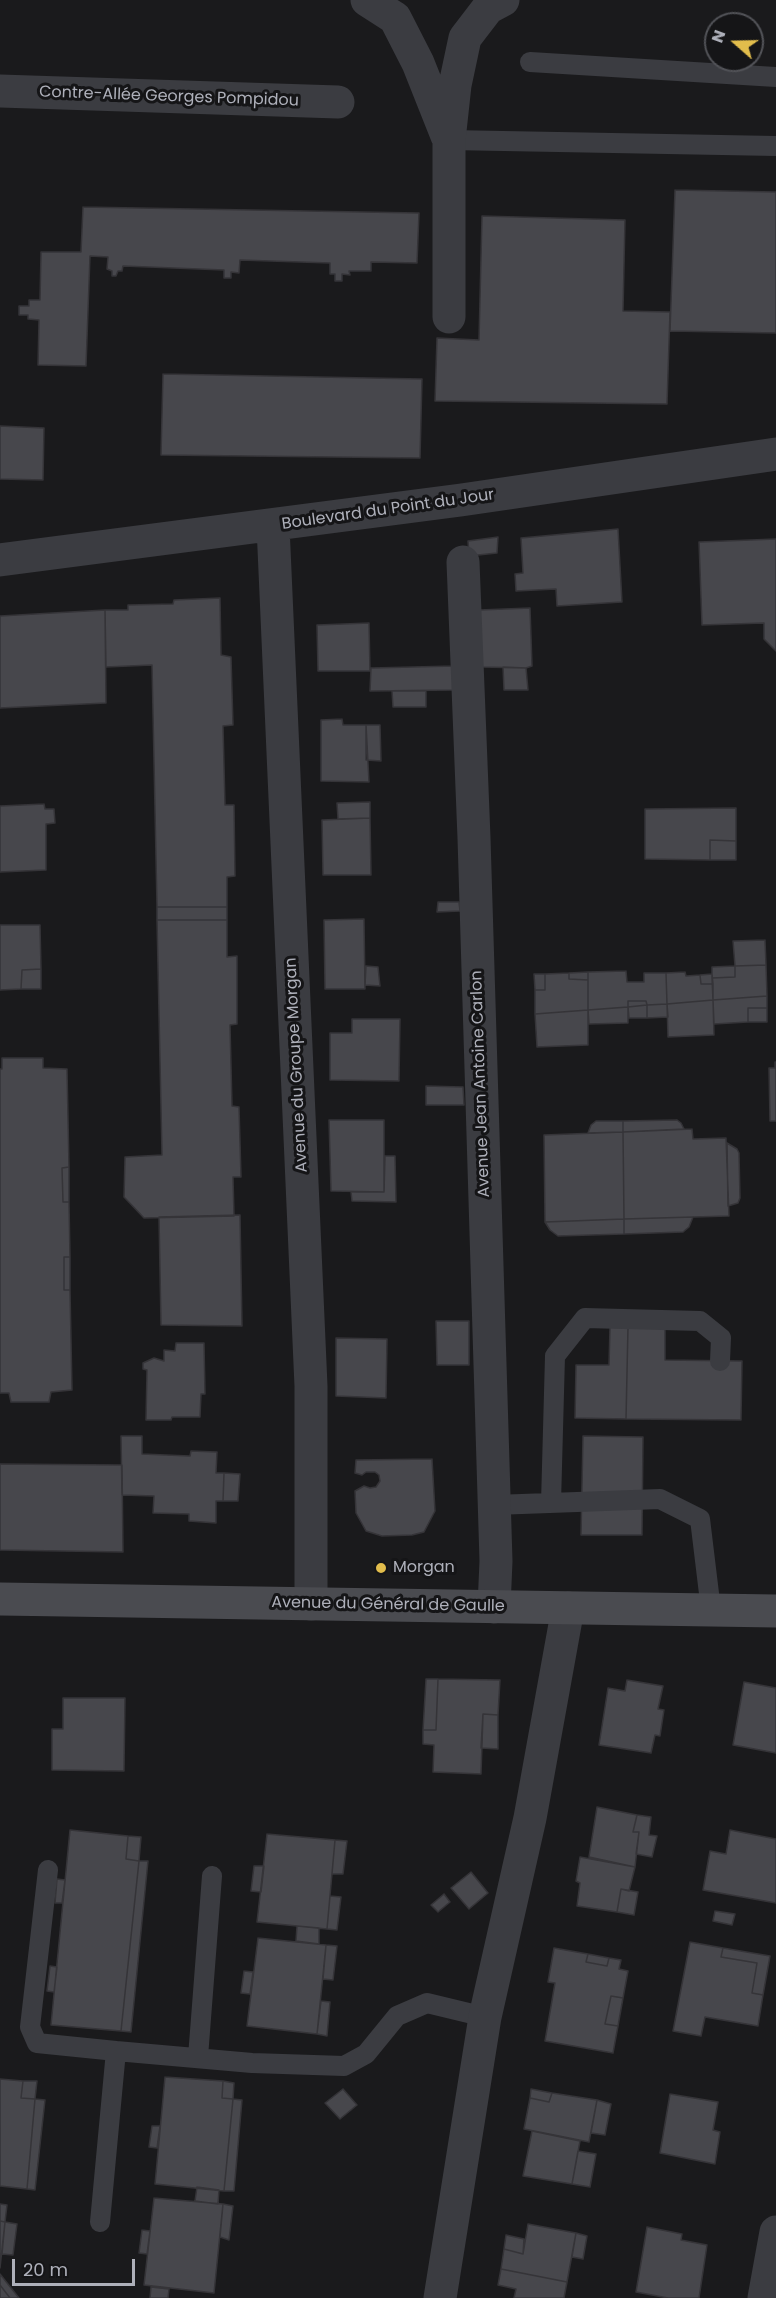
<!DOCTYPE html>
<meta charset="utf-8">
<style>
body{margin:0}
#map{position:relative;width:776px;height:2298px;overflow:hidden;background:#1a1a1c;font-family:Poppins,sans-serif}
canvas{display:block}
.north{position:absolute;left:704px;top:12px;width:60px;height:60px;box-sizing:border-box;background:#151517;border:2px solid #525358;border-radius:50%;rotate:290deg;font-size:16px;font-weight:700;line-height:24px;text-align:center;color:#aeb0ba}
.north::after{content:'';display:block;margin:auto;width:21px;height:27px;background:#e2bd4c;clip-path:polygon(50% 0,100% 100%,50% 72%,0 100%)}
.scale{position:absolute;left:12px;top:2259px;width:123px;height:27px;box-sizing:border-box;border:3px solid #aeb0ba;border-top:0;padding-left:8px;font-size:18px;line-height:21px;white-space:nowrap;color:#aeb0ba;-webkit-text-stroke:4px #151517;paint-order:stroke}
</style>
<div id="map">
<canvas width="776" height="2298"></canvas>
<div class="north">N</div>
<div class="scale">20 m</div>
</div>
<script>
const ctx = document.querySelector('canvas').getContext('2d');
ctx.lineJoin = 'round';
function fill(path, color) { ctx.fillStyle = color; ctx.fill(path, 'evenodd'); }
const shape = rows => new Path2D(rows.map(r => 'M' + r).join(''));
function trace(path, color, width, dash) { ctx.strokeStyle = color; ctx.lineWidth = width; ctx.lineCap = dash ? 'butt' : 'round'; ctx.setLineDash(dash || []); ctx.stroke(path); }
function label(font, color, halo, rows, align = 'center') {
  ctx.font = font + ' Poppins,sans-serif'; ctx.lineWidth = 6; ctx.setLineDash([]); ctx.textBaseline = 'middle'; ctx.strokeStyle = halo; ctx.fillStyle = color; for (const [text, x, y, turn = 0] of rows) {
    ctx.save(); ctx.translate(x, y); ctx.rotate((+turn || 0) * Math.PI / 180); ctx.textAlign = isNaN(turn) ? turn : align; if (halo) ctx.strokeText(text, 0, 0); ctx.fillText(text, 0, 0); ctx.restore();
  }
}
const building = shape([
 [675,190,776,192,776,333,670,331,675,190],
 [83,207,419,213,417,263,371,262,371,271,349,271,350,275,342,274,342,281,335,281,335,274,330,274,330,263,240,260,239,273,231,272,231,278,224,278,224,270,123,266,122,271,118,271,116,276,112,276,112,271,107,269,108,257,90,256,86,366,38,365,39,320,28,319,28,315,19,315,19,306,29,306,29,300,40,300,41,252,81,252,83,207],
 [482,216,625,220,623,311,670,312,667,404,435,401,437,338,479,340,482,216],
 [163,374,422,379,420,458,161,455,163,374],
 [0,426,44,428,43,480,0,479,0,426],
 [618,529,622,602,557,606,556,589,516,591,515,574,523,573,521,538,618,529],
 [498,537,497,553,469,556,468,541,498,537],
 [776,539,776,651,764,639,764,623,702,625,699,542,776,539],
 [220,598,221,655,231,657,233,725,223,726,225,805,234,805,235,876,227,877,227,907,157,907,152,665,106,667,105,610,128,610,128,605,173,604,174,600,220,598],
 [530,608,532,666,526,668,482,667,479,610,530,608],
 [105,610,106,703,0,708,0,616,105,610],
 [369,623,370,671,318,671,317,625,369,623],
 [454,666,455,690,370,691,371,668,454,666],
 [503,667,526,668,528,690,504,690,503,667],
 [392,691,426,691,426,707,393,707,392,691],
 [342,719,343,725,366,725,369,782,321,781,321,720,342,719],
 [366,725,380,725,381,761,366,760,366,725],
 [370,802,370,818,338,819,337,803,370,802],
 [44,804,45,809,54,809,55,823,46,824,46,870,0,872,0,806,44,804],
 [736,808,736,841,710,840,710,860,645,859,645,809,736,808],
 [370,818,371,875,323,875,322,820,370,818],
 [710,840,736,841,736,860,710,860,710,840],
 [438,902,459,902,460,911,437,912,438,902],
 [157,907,227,907,227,920,157,920,157,907],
 [364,919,365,989,325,989,324,920,364,919],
 [157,920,227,920,227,957,237,956,237,1024,230,1025,232,1106,239,1107,241,1177,233,1177,234,1216,144,1218,124,1197,125,1157,162,1155,157,920],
 [0,925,40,925,41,969,22,970,21,989,0,990,0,925],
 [765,940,766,965,735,966,733,941,765,940],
 [766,965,767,996,713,1000,712,978,735,977,735,966,766,965],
 [366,966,378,967,380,986,365,985,366,966],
 [735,966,735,977,712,978,712,967,735,966],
 [41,969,41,989,21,989,22,970,41,969],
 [626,971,627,982,644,982,644,973,666,973,667,1004,647,1005,646,1001,628,1001,628,1007,588,1010,588,972,626,971],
 [588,972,588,980,569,979,569,973,588,972],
 [685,972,686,976,700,975,701,984,713,984,713,1000,667,1004,666,973,685,972],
 [569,973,569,979,588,980,588,1010,535,1014,535,990,545,990,545,974,569,973],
 [534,974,545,974,545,990,535,990,534,974],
 [712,974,713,984,701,984,700,975,712,974],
 [767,996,767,1008,748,1008,748,1022,714,1024,713,1000,767,996],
 [713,1000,714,1035,668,1037,667,1004,713,1000],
 [628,1001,646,1001,647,1005,628,1007,628,1001],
 [667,1004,668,1017,647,1018,647,1005,667,1004],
 [647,1005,647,1018,629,1018,628,1007,647,1005],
 [628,1007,628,1023,589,1024,588,1010,628,1007],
 [748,1008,767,1008,767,1022,748,1022,748,1008],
 [588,1010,588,1045,537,1047,535,1014,588,1010],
 [352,1019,400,1019,399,1081,330,1080,330,1033,352,1033,352,1019],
 [2,1058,43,1058,43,1068,67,1069,69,1167,62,1168,63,1202,69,1202,70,1257,64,1257,64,1290,70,1290,72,1390,51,1392,49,1402,11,1402,9,1393,0,1393,0,1069,2,1069,2,1058],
 [775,1062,776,1062,776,1121,770,1121,769,1068,775,1068,775,1062],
 [426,1086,463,1087,464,1105,426,1105,426,1086],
 [329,1120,384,1120,384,1192,331,1191,329,1120],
 [677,1120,681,1123,684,1129,623,1132,623,1121,677,1120],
 [596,1121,623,1121,623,1132,588,1133,591,1125,596,1121],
 [692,1129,693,1139,726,1138,729,1216,624,1219,623,1132,692,1129],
 [623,1132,624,1219,545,1222,544,1135,623,1132],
 [727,1143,737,1149,739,1153,740,1198,738,1203,728,1206,727,1143],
 [385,1156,395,1156,396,1202,352,1201,351,1192,384,1192,385,1156],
 [69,1167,69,1202,63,1202,62,1168,69,1167],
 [240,1215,242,1326,161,1325,159,1217,240,1215],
 [693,1217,689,1227,683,1232,624,1234,624,1219,693,1217],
 [624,1219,624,1234,558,1236,550,1230,545,1222,624,1219],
 [64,1257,70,1257,70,1290,64,1290,64,1257],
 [436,1321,469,1321,469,1365,437,1365,436,1321],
 [610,1327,628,1327,626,1419,575,1418,576,1365,609,1365,610,1327],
 [628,1327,665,1327,665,1360,742,1361,741,1420,626,1419,628,1327],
 [336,1338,387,1339,386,1398,336,1396,336,1338],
 [176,1343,204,1343,205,1394,201,1394,200,1417,172,1417,171,1420,146,1420,147,1370,143,1369,143,1363,154,1358,164,1361,164,1350,175,1351,176,1343],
 [121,1436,142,1436,142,1454,190,1456,191,1451,217,1452,216,1473,224,1473,223,1501,216,1501,216,1523,189,1521,189,1514,153,1513,154,1496,122,1495,121,1436],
 [583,1436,643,1437,642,1535,581,1535,583,1436],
 [432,1459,435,1511,424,1532,412,1535,382,1536,366,1531,356,1513,355,1491,364,1486,370,1488,376,1487,380,1481,379,1475,375,1472,366,1472,362,1475,355,1473,356,1460,432,1459],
 [0,1464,122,1465,123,1552,0,1550,0,1464],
 [224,1473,240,1474,238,1501,223,1501,224,1473],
 [426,1679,438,1679,436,1730,423,1730,426,1679],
 [438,1679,500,1680,498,1715,483,1714,481,1774,433,1772,434,1745,423,1744,423,1730,436,1730,438,1679],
 [627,1680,663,1686,658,1709,664,1710,660,1736,655,1735,651,1753,599,1745,608,1688,625,1691,627,1680],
 [744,1682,776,1688,776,1753,733,1745,744,1682],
 [63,1698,125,1698,124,1771,52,1770,52,1729,63,1729,63,1698],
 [483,1714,498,1715,498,1749,481,1748,483,1714],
 [597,1807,637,1815,633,1832,639,1832,635,1867,589,1857,597,1807],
 [637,1815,651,1817,649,1835,657,1836,652,1857,636,1854,639,1832,633,1832,637,1815],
 [70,1830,128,1836,126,1859,139,1861,121,2031,51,2025,70,1830],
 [730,1830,776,1839,776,1903,703,1890,710,1851,726,1854,730,1830],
 [267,1834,335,1840,327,1929,257,1922,267,1834],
 [128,1836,141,1837,139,1861,126,1859,128,1836],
 [335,1840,347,1841,343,1874,332,1874,335,1840],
 [580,1857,635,1867,629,1891,621,1889,617,1912,577,1906,580,1883,576,1881,580,1857],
 [139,1861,148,1861,131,2032,121,2031,139,1861],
 [254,1866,264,1866,261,1892,251,1891,254,1866],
 [471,1872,488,1893,469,1909,451,1888,471,1872],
 [57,1879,65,1880,62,1903,55,1903,57,1879],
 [621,1889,638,1892,634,1915,617,1912,621,1889],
 [444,1894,450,1902,438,1912,431,1905,444,1894],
 [330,1896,341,1897,337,1930,327,1929,330,1896],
 [715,1911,735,1914,732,1925,713,1921,715,1911],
 [297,1926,319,1928,319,1944,296,1941,297,1926],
 [258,1938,326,1945,317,2034,247,2026,258,1938],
 [690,1942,723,1948,721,1957,757,1963,752,1993,763,1995,758,2026,705,2017,701,2036,673,2031,690,1942],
 [326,1945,337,1946,333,1980,323,1979,326,1945],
 [554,1948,588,1954,586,1962,607,1966,609,1958,621,1960,619,1969,628,1971,623,1998,611,1996,605,2024,618,2026,613,2053,545,2041,555,1983,548,1982,554,1948],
 [723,1948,770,1956,763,1995,752,1993,757,1963,721,1957,723,1948],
 [588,1954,609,1958,607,1966,586,1962,588,1954],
 [50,1966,57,1967,54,1992,47,1991,50,1966],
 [244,1971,253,1972,250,1994,241,1993,244,1971],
 [611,1996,623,1998,618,2026,605,2024,611,1996],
 [321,2001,330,2002,327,2036,317,2034,321,2001],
 [165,2077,223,2081,222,2098,233,2099,224,2191,155,2184,165,2077],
 [0,2079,23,2081,21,2098,35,2099,27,2189,0,2186,0,2079],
 [23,2081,37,2081,35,2099,21,2098,23,2081],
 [223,2081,234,2083,233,2099,222,2098,223,2081],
 [343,2089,357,2105,340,2119,325,2103,343,2089],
 [531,2089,552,2093,549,2102,530,2098,531,2089],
 [552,2093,597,2100,589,2142,524,2129,530,2098,549,2102,552,2093],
 [670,2094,718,2102,713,2130,720,2132,715,2164,660,2153,670,2094],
 [35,2099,45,2100,35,2190,27,2189,35,2099],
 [233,2099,242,2100,234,2191,224,2191,233,2099],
 [597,2100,611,2104,605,2135,591,2133,597,2100],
 [152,2126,160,2126,157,2148,149,2147,152,2126],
 [532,2131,580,2141,572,2184,523,2176,532,2131],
 [578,2151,596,2154,590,2187,572,2184,578,2151],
 [197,2187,219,2190,218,2204,195,2201,197,2187],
 [154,2198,223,2204,214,2293,144,2285,154,2198],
 [0,2204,7,2205,5,2222,0,2221,0,2204],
 [223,2204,233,2206,229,2240,220,2237,223,2204],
 [0,2221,5,2222,0,2268,0,2221],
 [5,2222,17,2224,13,2255,2,2254,5,2222],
 [528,2224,576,2233,567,2282,501,2269,504,2249,523,2254,528,2224],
 [647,2227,682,2234,681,2240,707,2245,699,2298,668,2298,636,2292,647,2227],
 [142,2230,150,2231,147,2254,139,2253,142,2230],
 [576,2233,587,2236,583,2259,572,2257,576,2233],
 [506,2235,524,2239,523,2254,504,2249,506,2235],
 [501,2269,567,2282,564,2298,514,2298,516,2289,498,2285,501,2269],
 [0,2274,19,2298,10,2298,0,2285,0,2274],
 [0,2285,10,2298,0,2298,0,2285],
 [151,2287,169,2289,168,2298,150,2298,151,2287]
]);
fill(building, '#47474c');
trace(building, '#353438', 1.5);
trace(shape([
 [530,62,776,77],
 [449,140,776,146],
 [551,1503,555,1356,585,1318,700,1321,721,1338,720,1361],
 [494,1505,660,1499,700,1519,711,1610],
 [48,1870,30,2027,37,2043,116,2051],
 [198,2057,212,1876],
 [100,2222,116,2051,252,2063,344,2066,366,2054,397,2016,427,2003,485,2017]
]), '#3b3c41', 20);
trace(shape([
 [367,0,395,18,418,63,447,136],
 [0,91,338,102],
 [449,317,449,140,455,85,465,38,488,8,503,0],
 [273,526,311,1386,311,1604],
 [0,560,461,500,776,454],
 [463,562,474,838,496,1561,494,1607],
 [440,2298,485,2017,530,1818,568,1608],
 [764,2298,776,2232]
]), '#3b3c41', 33);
trace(shape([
 [0,1599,776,1611]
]), '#4a4b50', 33);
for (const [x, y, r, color] of [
 [381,1568,6,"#e2bd4c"]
]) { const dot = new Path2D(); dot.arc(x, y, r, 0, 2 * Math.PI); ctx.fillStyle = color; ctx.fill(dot); trace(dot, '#151517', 2); }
label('16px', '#aeb0ba', '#151517', [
 ["Contre-Allée Georges Pompidou",169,97,2],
 ["Boulevard du Point du Jour",388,510,-8],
 ["Avenue du Groupe Morgan",297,1065,-93],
 ["Avenue Jean Antoine Carlon",481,1084,-92],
 ["Avenue du Général de Gaulle",388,1605,1]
]);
label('16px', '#aeb0ba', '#151517', [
 ["Morgan",393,1568]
], 'left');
</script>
